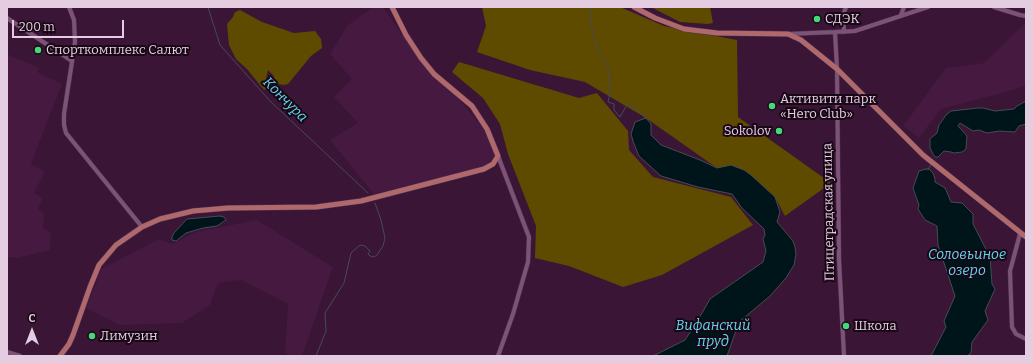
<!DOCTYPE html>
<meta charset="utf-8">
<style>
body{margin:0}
#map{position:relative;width:1033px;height:363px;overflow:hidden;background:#3a1536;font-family:Bitter,serif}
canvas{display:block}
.frame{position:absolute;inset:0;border:8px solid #e5cde1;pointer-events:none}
.north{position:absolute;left:12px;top:311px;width:40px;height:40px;-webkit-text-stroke:3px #180816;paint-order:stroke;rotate:0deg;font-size:11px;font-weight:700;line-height:16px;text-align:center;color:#e5cde1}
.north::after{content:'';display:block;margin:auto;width:14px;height:18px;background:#e5cde1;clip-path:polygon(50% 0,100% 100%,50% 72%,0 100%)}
.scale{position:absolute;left:12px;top:20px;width:112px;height:18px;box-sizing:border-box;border:2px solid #e5cde1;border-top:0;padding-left:5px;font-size:12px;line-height:14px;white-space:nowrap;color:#e5cde1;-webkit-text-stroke:3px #180816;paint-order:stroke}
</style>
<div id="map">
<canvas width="1033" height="363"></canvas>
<div class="frame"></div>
<div class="north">С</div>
<div class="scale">200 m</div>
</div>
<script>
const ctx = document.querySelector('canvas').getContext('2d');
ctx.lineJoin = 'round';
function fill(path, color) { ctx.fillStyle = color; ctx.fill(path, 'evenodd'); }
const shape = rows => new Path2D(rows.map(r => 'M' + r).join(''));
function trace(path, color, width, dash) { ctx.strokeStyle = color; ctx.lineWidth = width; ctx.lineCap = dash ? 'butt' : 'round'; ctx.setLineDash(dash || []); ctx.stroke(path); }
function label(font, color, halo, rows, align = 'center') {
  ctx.font = font + ' Bitter,serif'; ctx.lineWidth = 4; ctx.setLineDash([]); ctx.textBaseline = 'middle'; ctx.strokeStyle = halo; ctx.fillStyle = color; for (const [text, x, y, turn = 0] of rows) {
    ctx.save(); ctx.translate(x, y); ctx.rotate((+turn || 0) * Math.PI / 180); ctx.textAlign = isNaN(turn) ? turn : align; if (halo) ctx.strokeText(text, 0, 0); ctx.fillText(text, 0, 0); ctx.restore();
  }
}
fill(shape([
 [373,7,383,7,427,70,456,95,482,127,498,156,483,167,374,194,330,140,358,123,334,97,352,79,330,54,348,25],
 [1026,22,1026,85,1013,90,941,109,919,138,903,126,946,68,984,63],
 [7,54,39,68,37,72,62,84,31,164,45,172,34,193,43,198,38,209,44,213,43,229,51,232,50,250,17,258,7,257],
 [257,220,333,267,302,356,291,356,285,353,288,304,241,280,218,283,210,305,182,323,119,325,86,308,102,268,111,264,159,239,172,244,196,232]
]), '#451940');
fill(shape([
 [482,7,620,7,664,26,737,40,738,117,831,183,785,216,775,197,744,170,717,168,646,118,585,82,530,70,477,52,486,26],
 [651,7,710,7,713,23,708,24,680,22],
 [240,10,262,22,294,33,315,31,321,39,322,48,311,56,288,84,283,85,276,83,273,75,268,70,266,79,268,88,264,90,247,69,236,59,229,45,227,24,233,17,235,12],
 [459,62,579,98,597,93,628,131,629,150,653,177,731,197,753,225,662,275,623,287,569,266,535,258,536,226,508,154,500,124,483,98,452,72]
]), '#5f4b00');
const water = shape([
 [1026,101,1026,124,1019,126,1015,132,999,131,987,133,979,130,973,131,960,123,958,126,967,136,966,149,962,152,954,153,951,152,944,151,938,157,935,157,933,154,930,148,930,139,937,133,939,125,946,115,951,111,978,108,983,108,995,111,1014,109,1017,106,1026,101],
 [646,118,651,124,651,135,661,145,700,160,717,168,731,165,744,170,751,175,775,197,780,212,777,222,793,241,795,247,796,254,794,265,786,278,770,296,739,322,727,356,653,356,685,340,698,320,710,299,763,262,766,251,763,239,765,235,764,229,742,208,732,194,698,187,661,176,639,156,634,144,631,134,635,122,646,118],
 [926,169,929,169,933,173,935,179,935,182,945,188,951,202,962,203,973,214,973,224,990,257,992,284,995,289,985,311,988,320,972,342,971,353,967,356,931,356,946,327,944,321,955,296,938,245,937,226,925,220,918,209,919,205,913,188,919,171,926,169],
 [220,216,224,217,226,220,217,226,203,228,186,233,176,241,172,240,172,237,174,233,187,219,220,216]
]);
fill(water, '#001519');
trace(water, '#454c55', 1);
trace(shape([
 [208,7,220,45,271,102,368,193],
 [591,7,591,24,599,53,608,66,610,92,608,102,614,104,614,110,620,117,628,103,642,113,646,119],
 [928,170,931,164],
 [316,356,326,331,325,313,344,283,351,253,360,245,365,246,370,251,368,254,370,256,374,257,377,255,383,246,385,238,381,220,375,203]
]), '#454c55', 1);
const minor = shape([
 [69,7,74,20,75,42,64,114,64,125,66,133,142,227],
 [994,7,1020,15,1026,16],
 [901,15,904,7],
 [7,18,72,61],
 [835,32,837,69,839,259,844,356],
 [844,32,843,15,846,7],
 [788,34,835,32,855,31,928,7],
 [1020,234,1010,271,1012,327,1016,334,1026,339],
 [7,352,20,356],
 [498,356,513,314,528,262,529,237,498,156]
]);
const major = shape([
 [634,7,655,18,684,29,717,33,788,34,801,40,837,69,923,155,1026,237],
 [60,356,69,344,73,335,90,287,99,265,116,245,142,227,160,219,193,211,228,208,316,207,361,201,484,169,493,164,498,156,487,129,472,106,434,74,421,58,406,35,392,7]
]);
trace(minor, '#4f314c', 5);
trace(major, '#4f314c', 6);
trace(minor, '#7d5277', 4);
trace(major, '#af696d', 5);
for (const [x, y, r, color] of [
 [817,19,4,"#45d77a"],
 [38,50,4,"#45d77a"],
 [772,106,4,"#45d77a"],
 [779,131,4,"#45d77a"],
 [846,326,4,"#45d77a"],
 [92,336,4,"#45d77a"]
]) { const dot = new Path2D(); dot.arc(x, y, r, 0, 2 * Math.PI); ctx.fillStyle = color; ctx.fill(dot); trace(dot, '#180816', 1.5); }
label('13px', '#e5cde1', '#180816', [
 ["СДЭК",825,19],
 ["Спорткомплекс Салют",46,50],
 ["Активити парк",780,99],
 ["«Hero Club»",780,114],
 ["Sokolov",771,131,"right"],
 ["Школа",854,326],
 ["Лимузин",100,336]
], 'left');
label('13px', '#e5cde1', '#180816', [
 ["Птицеградская улица",829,212,-91]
]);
label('italic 14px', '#60d7ed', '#180816', [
 ["Кончура",285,100,45],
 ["Соловьиное",967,255],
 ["озеро",967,271],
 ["Вифанский",713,326],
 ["пруд",713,342]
]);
</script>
